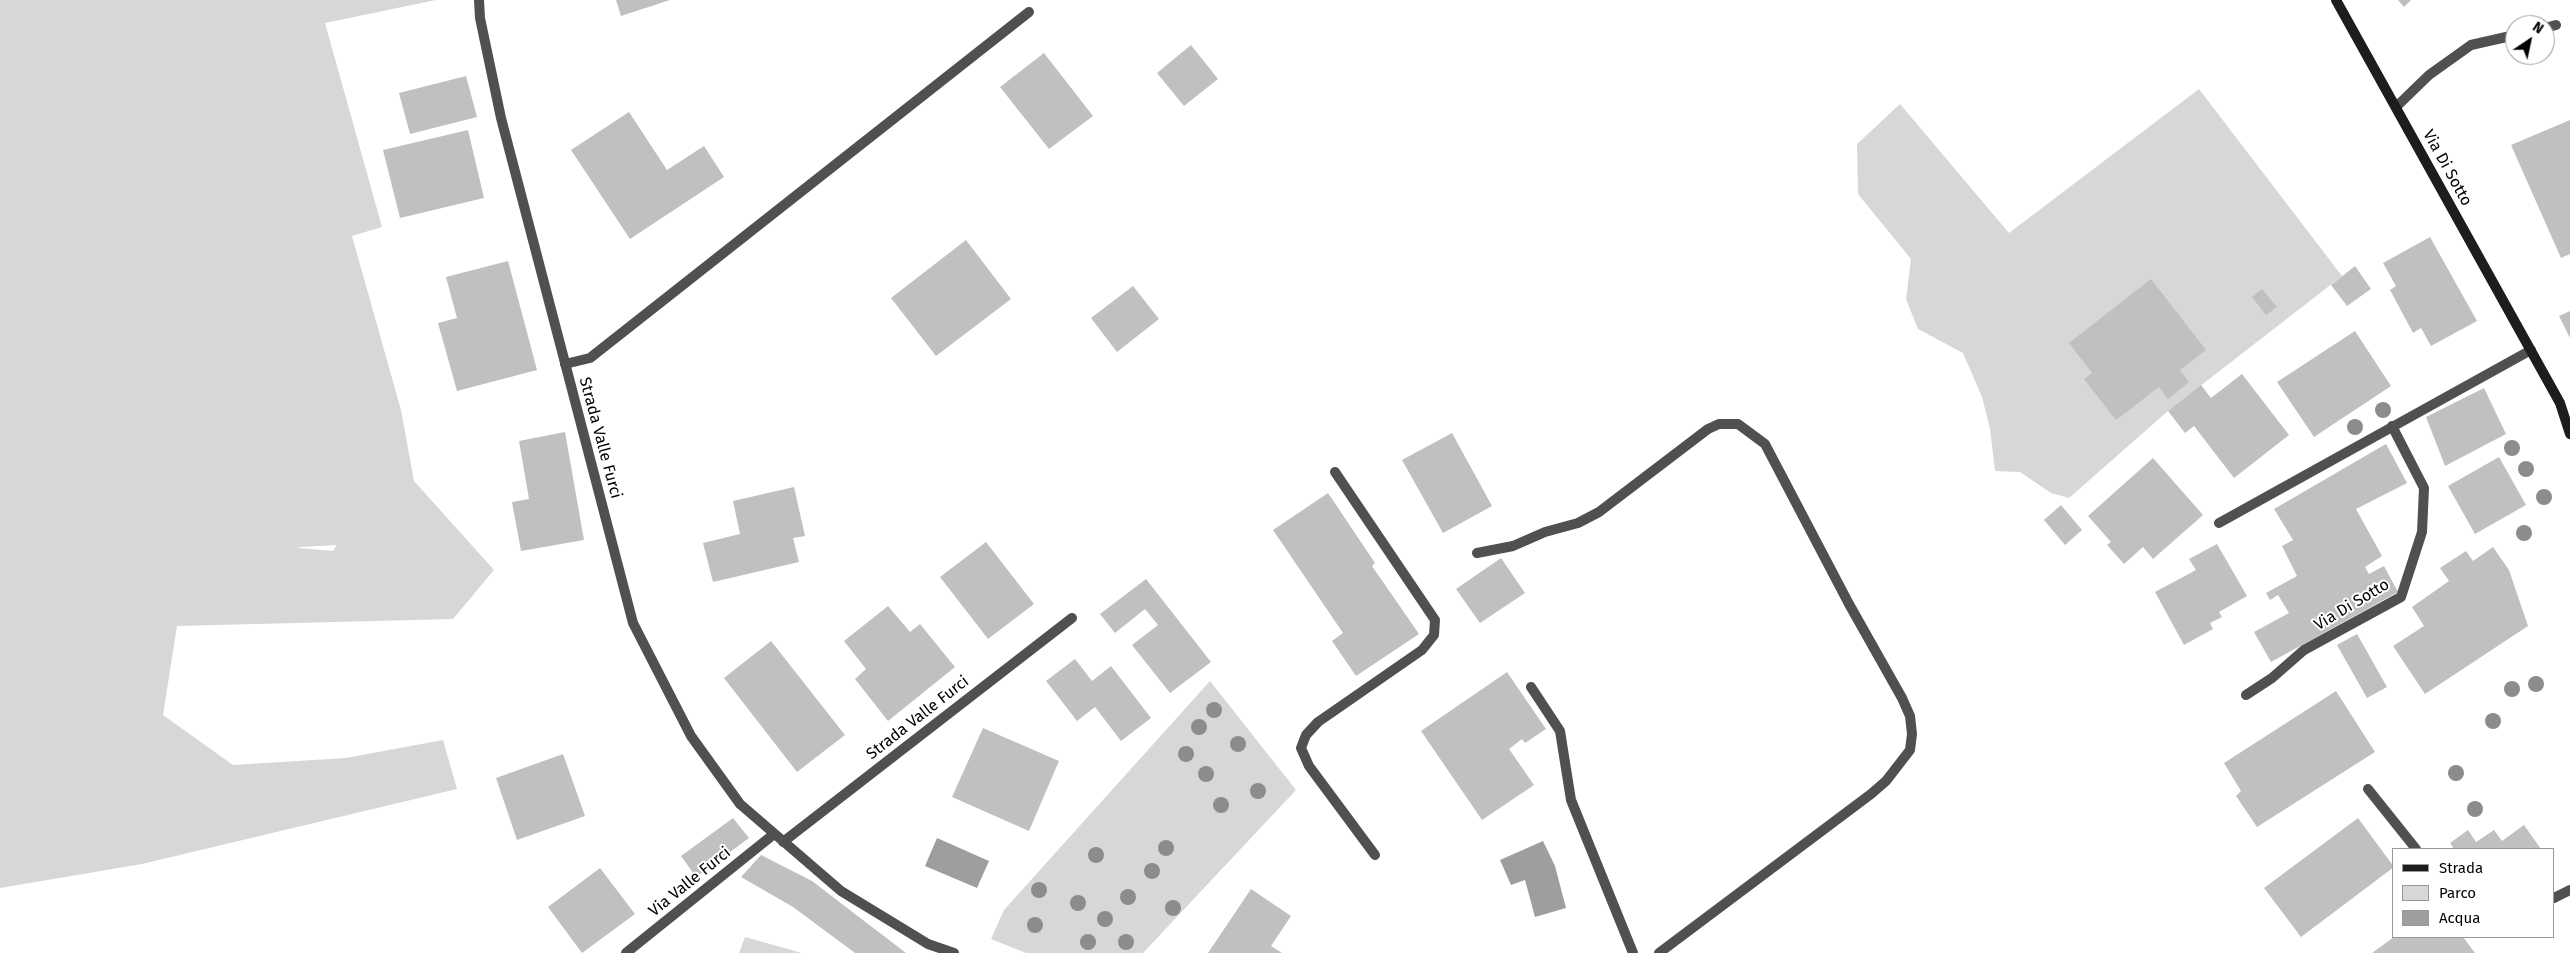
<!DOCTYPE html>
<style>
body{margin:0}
#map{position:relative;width:2570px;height:953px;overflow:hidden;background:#fff;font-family:"Fira Sans",sans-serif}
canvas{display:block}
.legend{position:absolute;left:2392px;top:848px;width:162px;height:90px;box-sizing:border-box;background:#fff;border:1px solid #999;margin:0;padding:6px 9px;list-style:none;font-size:15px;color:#000}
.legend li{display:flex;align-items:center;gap:10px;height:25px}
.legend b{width:25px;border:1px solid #999}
.north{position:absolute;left:2505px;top:15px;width:50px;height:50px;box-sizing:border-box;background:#fff;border:1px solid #999;border-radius:50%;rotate:34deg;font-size:14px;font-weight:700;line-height:20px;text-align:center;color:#000}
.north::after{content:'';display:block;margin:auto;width:18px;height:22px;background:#000;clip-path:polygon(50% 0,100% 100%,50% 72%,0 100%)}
</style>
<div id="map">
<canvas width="2570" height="953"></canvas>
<ul class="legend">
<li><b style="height:6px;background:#1d1d1d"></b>Strada</li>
<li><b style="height:14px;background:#d7d7d7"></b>Parco</li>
<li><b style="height:14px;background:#9e9e9e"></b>Acqua</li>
</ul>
<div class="north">N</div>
</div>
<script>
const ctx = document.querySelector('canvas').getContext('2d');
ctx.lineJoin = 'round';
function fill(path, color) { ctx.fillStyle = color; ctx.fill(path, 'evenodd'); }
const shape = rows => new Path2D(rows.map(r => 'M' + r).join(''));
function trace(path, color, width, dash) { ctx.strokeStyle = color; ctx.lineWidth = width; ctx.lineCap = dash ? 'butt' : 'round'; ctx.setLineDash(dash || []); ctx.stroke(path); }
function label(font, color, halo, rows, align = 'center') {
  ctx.font = font + ' "Fira Sans",sans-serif'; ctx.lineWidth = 4; ctx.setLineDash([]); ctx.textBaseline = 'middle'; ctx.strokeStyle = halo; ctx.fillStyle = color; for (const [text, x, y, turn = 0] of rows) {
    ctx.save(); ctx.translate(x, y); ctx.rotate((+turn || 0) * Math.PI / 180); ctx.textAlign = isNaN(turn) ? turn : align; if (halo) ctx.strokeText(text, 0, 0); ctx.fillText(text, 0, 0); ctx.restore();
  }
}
fill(shape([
 [0,0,436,0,325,23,382,227,352,236,401,410,414,481,494,570,453,619,177,626,163,715,233,765,346,758,443,740,457,789,142,864,0,888],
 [337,545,333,551,299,548,299,547],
 [2199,89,2342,276,2168,411,2069,498,2051,493,2020,472,1995,471,1990,429,1982,397,1963,353,1918,329,1906,299,1911,259,1858,194,1857,144,1900,104,2009,233],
 [1210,681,1296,790,1143,953,1026,953,991,939,1004,910],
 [745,937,802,953,739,953]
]), '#d7d7d7');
fill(shape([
 [937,838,989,861,977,888,925,866],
 [1543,841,1555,866,1566,908,1535,917,1525,880,1511,885,1500,860]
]), '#9e9e9e');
fill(shape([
 [616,0,670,0,621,16],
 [2398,0,2411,0,2404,7],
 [1191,45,1218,79,1184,106,1157,73],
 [1044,53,1093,116,1049,149,1000,87],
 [466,76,477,117,410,134,399,93],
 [629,112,667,170,704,146,724,177,630,239,571,150],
 [2570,120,2570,254,2561,258,2511,145],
 [468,130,484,198,400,218,383,150],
 [2430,237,2477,321,2431,346,2421,328,2413,333,2390,290,2396,286,2383,263],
 [966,240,1011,299,936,356,891,298],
 [508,261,537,370,457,391,438,323,457,318,446,277],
 [2355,266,2371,289,2347,306,2331,285],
 [2151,279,2206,350,2180,370,2189,382,2168,399,2159,387,2116,420,2084,379,2092,373,2069,343],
 [1133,286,1159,319,1117,352,1091,318],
 [2262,289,2277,307,2266,315,2252,297],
 [2570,311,2570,338,2559,316],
 [2355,331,2391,386,2314,437,2277,382],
 [2242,374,2289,435,2234,478,2194,426,2185,433,2168,411,2201,385,2211,398],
 [2484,388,2506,434,2445,466,2426,417],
 [565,432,584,540,521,551,512,502,529,499,519,441],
 [1452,433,1492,506,1443,533,1402,460],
 [2386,444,2407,483,2356,509,2382,556,2365,567,2369,574,2384,566,2398,592,2271,662,2254,632,2289,613,2278,595,2270,600,2266,593,2297,576,2282,546,2293,540,2274,509],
 [2499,457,2526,505,2475,534,2448,486],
 [2153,458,2203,515,2153,559,2143,547,2124,564,2107,545,2111,542,2088,516],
 [794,487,805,536,793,538,799,562,713,582,703,543,740,534,733,501],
 [1328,493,1375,563,1372,566,1419,634,1356,676,1332,641,1343,633,1273,530],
 [2061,505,2082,530,2065,545,2044,520],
 [986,542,1034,604,988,639,940,577],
 [2217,544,2247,596,2219,612,2222,617,2210,623,2213,629,2184,645,2155,592,2196,570,2189,559],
 [2493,547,2509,570,2528,626,2425,694,2393,646,2424,626,2412,607,2449,581,2440,568,2466,551,2473,561],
 [1501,558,1525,593,1480,623,1456,589],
 [1146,579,1211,662,1170,693,1132,645,1158,625,1145,609,1115,633,1100,614],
 [888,606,910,632,920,624,955,667,888,721,855,679,866,669,844,641],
 [2357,634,2387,687,2367,698,2337,645],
 [771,641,845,735,797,772,724,678],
 [1075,659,1092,681,1111,666,1151,718,1121,741,1095,707,1077,721,1046,681],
 [1507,672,1546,729,1525,743,1522,739,1509,749,1534,785,1482,820,1421,731],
 [2336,691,2375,752,2257,827,2236,796,2241,791,2224,763],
 [983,728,1059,761,1029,831,952,797],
 [563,754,585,816,517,840,496,778],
 [733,818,749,838,696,877,681,856],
 [2358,818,2394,867,2301,937,2264,888],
 [2524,825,2541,849,2454,849,2450,843,2468,830,2476,842,2494,830,2502,841],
 [761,855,812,881,906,953,855,953,793,907,741,877],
 [600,868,635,914,582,953,548,907],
 [1251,889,1291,916,1271,946,1282,953,1208,953],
 [2394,937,2463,937,2475,953,2372,953]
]), '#c0c0c0');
trace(shape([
 [2545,28,2556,25],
 [2396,107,2429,75,2471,45,2515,35],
 [565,364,590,358,1029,12],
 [1335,472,1435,620,1434,635,1422,650,1318,722,1306,735,1301,748,1309,766,1375,855],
 [1477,553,1513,546,1545,532,1578,523,1599,512,1708,429,1719,424,1738,424,1765,444,1849,604,1902,698,1910,716,1912,734,1910,750,1886,781,1871,794,1659,953],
 [1531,687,1560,731,1571,800,1633,953],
 [2368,789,2416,849],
 [2554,898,2570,890],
 [626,953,774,834]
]), '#505050', 10);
trace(shape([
 [479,0,480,18,501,118,633,623,691,736,740,804,841,891,928,944,954,953],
 [2219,523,2531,350],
 [2246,695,2272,678,2304,650,2401,597,2422,532,2424,488,2392,426],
 [783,842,1072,618]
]), '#505050', 10);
trace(shape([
 [2336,0,2560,403,2570,434]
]), '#1d1d1d', 10);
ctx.fillStyle = '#8c8c8c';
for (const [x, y] of [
 [2383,410],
 [2355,427],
 [2512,448],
 [2526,469],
 [2544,497],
 [2524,533],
 [2536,684],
 [2512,689],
 [1214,710],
 [2493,721],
 [1199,727],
 [1238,744],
 [1186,754],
 [2456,773],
 [1206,774],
 [1258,791],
 [1221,805],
 [2475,809],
 [1166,848],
 [1096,855],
 [1152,871],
 [1039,890],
 [1128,897],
 [1078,903],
 [1173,908],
 [1105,919],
 [1035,925],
 [1088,942],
 [1126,942]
]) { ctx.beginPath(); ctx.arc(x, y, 8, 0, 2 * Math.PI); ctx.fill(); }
label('16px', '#000', '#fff', [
 ["Via Di Sotto",2447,168,61],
 ["Strada Valle Furci",600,438,75],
 ["Via Di Sotto",2352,605,-31],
 ["Strada Valle Furci",918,718,-38],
 ["Via Valle Furci",690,882,-39]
]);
</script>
